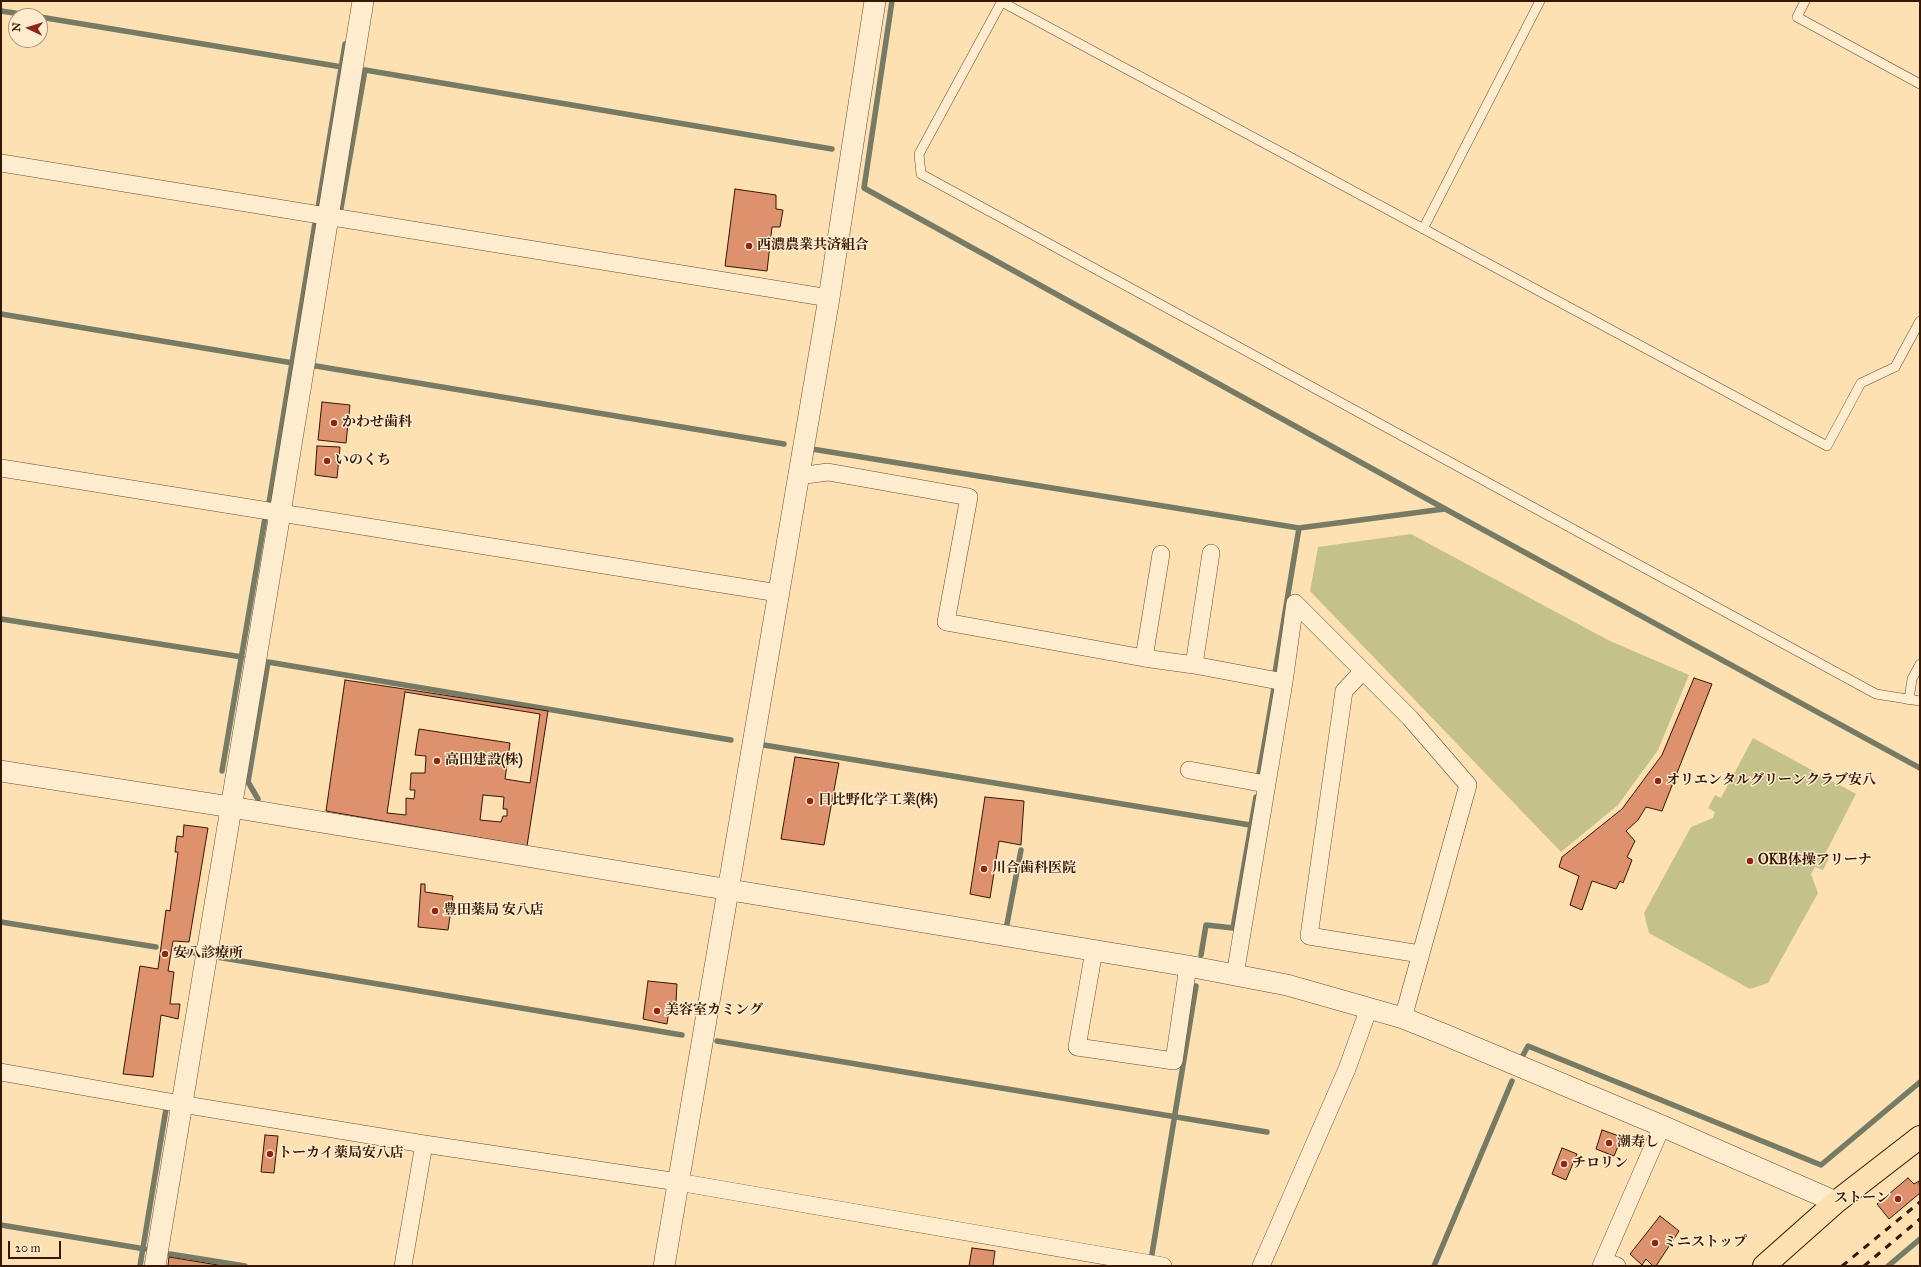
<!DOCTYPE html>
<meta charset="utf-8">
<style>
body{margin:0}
#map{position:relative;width:1921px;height:1267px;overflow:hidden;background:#fee1b3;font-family:"IM FELL Great Primer",serif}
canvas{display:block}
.frame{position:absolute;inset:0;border:2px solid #361704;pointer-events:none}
.north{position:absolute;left:8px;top:8px;width:40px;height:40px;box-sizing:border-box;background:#feecce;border:1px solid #ae977d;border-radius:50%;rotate:274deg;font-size:11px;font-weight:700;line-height:16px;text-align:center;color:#361704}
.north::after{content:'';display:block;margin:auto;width:14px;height:18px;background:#8f2418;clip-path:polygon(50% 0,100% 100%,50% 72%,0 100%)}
.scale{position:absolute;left:8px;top:1241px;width:53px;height:18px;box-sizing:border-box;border:2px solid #361704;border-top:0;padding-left:5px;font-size:12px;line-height:14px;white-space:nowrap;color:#361704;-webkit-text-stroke:3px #feecce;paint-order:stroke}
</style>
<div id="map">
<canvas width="1921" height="1267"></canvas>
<div class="frame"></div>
<div class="north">N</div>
<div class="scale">20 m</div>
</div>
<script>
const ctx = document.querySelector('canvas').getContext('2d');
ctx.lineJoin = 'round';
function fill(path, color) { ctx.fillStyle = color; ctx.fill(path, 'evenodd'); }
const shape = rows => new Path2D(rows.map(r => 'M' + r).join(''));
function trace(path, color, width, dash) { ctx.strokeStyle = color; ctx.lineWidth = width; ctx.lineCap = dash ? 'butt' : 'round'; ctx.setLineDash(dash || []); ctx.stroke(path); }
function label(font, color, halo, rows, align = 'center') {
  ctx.font = font + ' "IM FELL Great Primer","Noto Serif JP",serif'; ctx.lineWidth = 3; ctx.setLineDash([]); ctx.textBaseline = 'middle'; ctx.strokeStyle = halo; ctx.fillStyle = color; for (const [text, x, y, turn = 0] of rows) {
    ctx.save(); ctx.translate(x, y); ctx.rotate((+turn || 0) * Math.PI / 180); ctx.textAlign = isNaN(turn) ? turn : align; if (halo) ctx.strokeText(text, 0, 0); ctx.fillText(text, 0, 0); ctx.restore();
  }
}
fill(shape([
 [1411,534,1608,640,1689,675,1658,750,1618,805,1561,852,1310,591,1318,547],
 [1753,738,1856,794,1825,854,1830,856,1823,870,1815,867,1811,874,1818,893,1768,983,1750,989,1649,933,1644,913,1691,827,1713,818,1715,812,1708,808,1715,795,1721,798]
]), '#c4c28a');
trace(shape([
 [892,1,864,188,1438,505,1920,768],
 [1,11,34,16],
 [40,17,342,67],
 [318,208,345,44],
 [341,208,365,70,832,149],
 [1,314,293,363],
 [316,366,784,444],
 [812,449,1299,528,1444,509],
 [269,503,315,223],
 [1,619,242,657],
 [1275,673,1299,528],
 [764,745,1250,825],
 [222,771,265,518],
 [1259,774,1274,688],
 [258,799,248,782,268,662,731,740],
 [1,922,156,947],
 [1007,924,1021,850],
 [176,950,196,953],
 [1201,955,1206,925,1233,928,1256,797],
 [217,957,682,1035],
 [717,1041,1267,1132],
 [1521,1059,1528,1046,1821,1165,1920,1082],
 [1,1225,145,1249],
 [170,1254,245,1266],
 [1152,1254,1196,986],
 [140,1266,166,1109],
 [1434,1266,1512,1081],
 [1888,1266,1920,1239]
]), '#767b66', 5.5);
const building = shape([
 [735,189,776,195,776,209,783,210,780,227,772,227,767,271,725,266,735,189],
 [322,402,350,405,346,443,318,440,322,402],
 [317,446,340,447,337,478,315,475,317,446],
 [1694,678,1712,684,1662,811,1646,807,1638,820,1626,831,1635,841,1627,857,1632,860,1623,883,1620,881,1616,889,1592,881,1582,910,1570,905,1579,876,1559,867,1562,857,1622,809,1662,755,1694,678],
 [345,680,548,711,527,846,326,811,345,680],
 [405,692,540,714,530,783,505,779,510,743,419,729,415,755,426,756,425,773,411,773,410,790,415,790,414,799,406,798,406,815,387,813,405,692],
 [795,757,839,763,824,845,781,839,795,757],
 [483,795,504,797,503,809,507,809,507,816,503,816,501,822,480,820,483,795],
 [985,797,1024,801,1021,845,999,841,990,898,970,894,985,797],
 [184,825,208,828,189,942,173,941,168,971,174,972,170,1004,180,1004,178,1019,161,1015,153,1077,123,1074,140,966,158,969,166,910,170,911,178,852,175,852,177,836,183,837,184,825],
 [421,884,425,884,425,892,453,896,448,930,418,927,421,884],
 [648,981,677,984,676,1002,670,1002,667,1024,643,1019,648,981],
 [1602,1130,1622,1137,1614,1156,1596,1149,1602,1130],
 [265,1135,278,1136,274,1173,261,1172,265,1135],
 [1562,1148,1577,1154,1566,1180,1552,1174,1562,1148],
 [1908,1178,1914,1184,1919,1181,1920,1193,1889,1219,1877,1204,1908,1178],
 [1660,1216,1679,1231,1656,1266,1653,1266,1646,1259,1642,1265,1630,1254,1660,1216],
 [972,1248,995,1251,993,1266,969,1266,972,1248],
 [169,1257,224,1266,168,1266,169,1257]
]);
fill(building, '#dd916d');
trace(building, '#361704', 1);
const service = shape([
 [1002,1,919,154,921,174,1876,694,1920,701],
 [1805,1,1797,17,1920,84],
 [1002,2,1827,446,1861,383,1895,367,1920,321],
 [1423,229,1540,1],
 [1909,700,1912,679,1920,664]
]);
const minor = shape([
 [1,163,829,298],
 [1,468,778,593],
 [798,476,828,472,969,497,946,622,1144,658,1194,665,1284,682,1295,603,1410,718,1468,785,1403,1018],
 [1144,658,1161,554],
 [1194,665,1211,553],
 [1363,671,1344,691,1309,936,1420,954],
 [1189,770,1266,784],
 [1094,951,1077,1047,1174,1061,1188,966],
 [1235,975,1284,682],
 [1,1072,181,1104,424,1144,678,1182,1163,1266],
 [1604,1261,1617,1266],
 [403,1266,424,1144],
 [1261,1266,1347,1069,1369,1008],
 [1601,1266,1662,1126]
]);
const tertiary = shape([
 [1,771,231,807,1188,966,1287,985,1403,1018,1443,1034,1662,1126,1836,1202],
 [155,1266,280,513,363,1],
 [664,1266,829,298,875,1]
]);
const primary = shape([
 [1764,1266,1836,1202,1920,1137]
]);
trace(service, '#684a30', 10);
trace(minor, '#684a30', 18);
trace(tertiary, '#684a30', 22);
trace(primary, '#361704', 24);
trace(service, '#feecce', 9);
trace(minor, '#feecce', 17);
trace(tertiary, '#feecce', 21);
trace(primary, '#fee1b3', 22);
trace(shape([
 [1842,1266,1920,1202],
 [1864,1266,1920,1219]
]), '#361704', 3, [7, 7]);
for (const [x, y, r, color] of [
 [749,246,4,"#8f2418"],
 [334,423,4,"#8f2418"],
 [327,461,4,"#8f2418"],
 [437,761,4,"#8f2418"],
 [1658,781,4,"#8f2418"],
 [810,801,4,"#8f2418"],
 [1750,861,4,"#8f2418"],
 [984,869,4,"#8f2418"],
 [435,911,4,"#8f2418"],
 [165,954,4,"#8f2418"],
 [657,1011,4,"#8f2418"],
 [1609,1143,4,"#8f2418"],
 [270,1154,4,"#8f2418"],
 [1564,1164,4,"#8f2418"],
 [1898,1199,4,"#8f2418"],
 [1655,1243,4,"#8f2418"]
]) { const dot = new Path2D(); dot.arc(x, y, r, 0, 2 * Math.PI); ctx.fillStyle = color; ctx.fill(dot); trace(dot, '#feecce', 1.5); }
label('bold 14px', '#361704', '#feecce', [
 ["西濃農業共済組合",757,246],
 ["かわせ歯科",342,423],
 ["いのくち",335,461],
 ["高田建設(株)",445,761],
 ["オリエンタルグリーンクラブ安八",1666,781],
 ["日比野化学工業(株)",818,801],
 ["OKB体操アリーナ",1758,861],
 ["川合歯科医院",992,869],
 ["豊田薬局 安八店",443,911],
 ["安八診療所",173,954],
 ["美容室カミング",665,1011],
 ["潮寿し",1617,1143],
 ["トーカイ薬局安八店",278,1154],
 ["チロリン",1572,1164],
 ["ストーン",1890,1199,"right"],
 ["ミニストップ",1663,1243]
], 'left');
</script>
